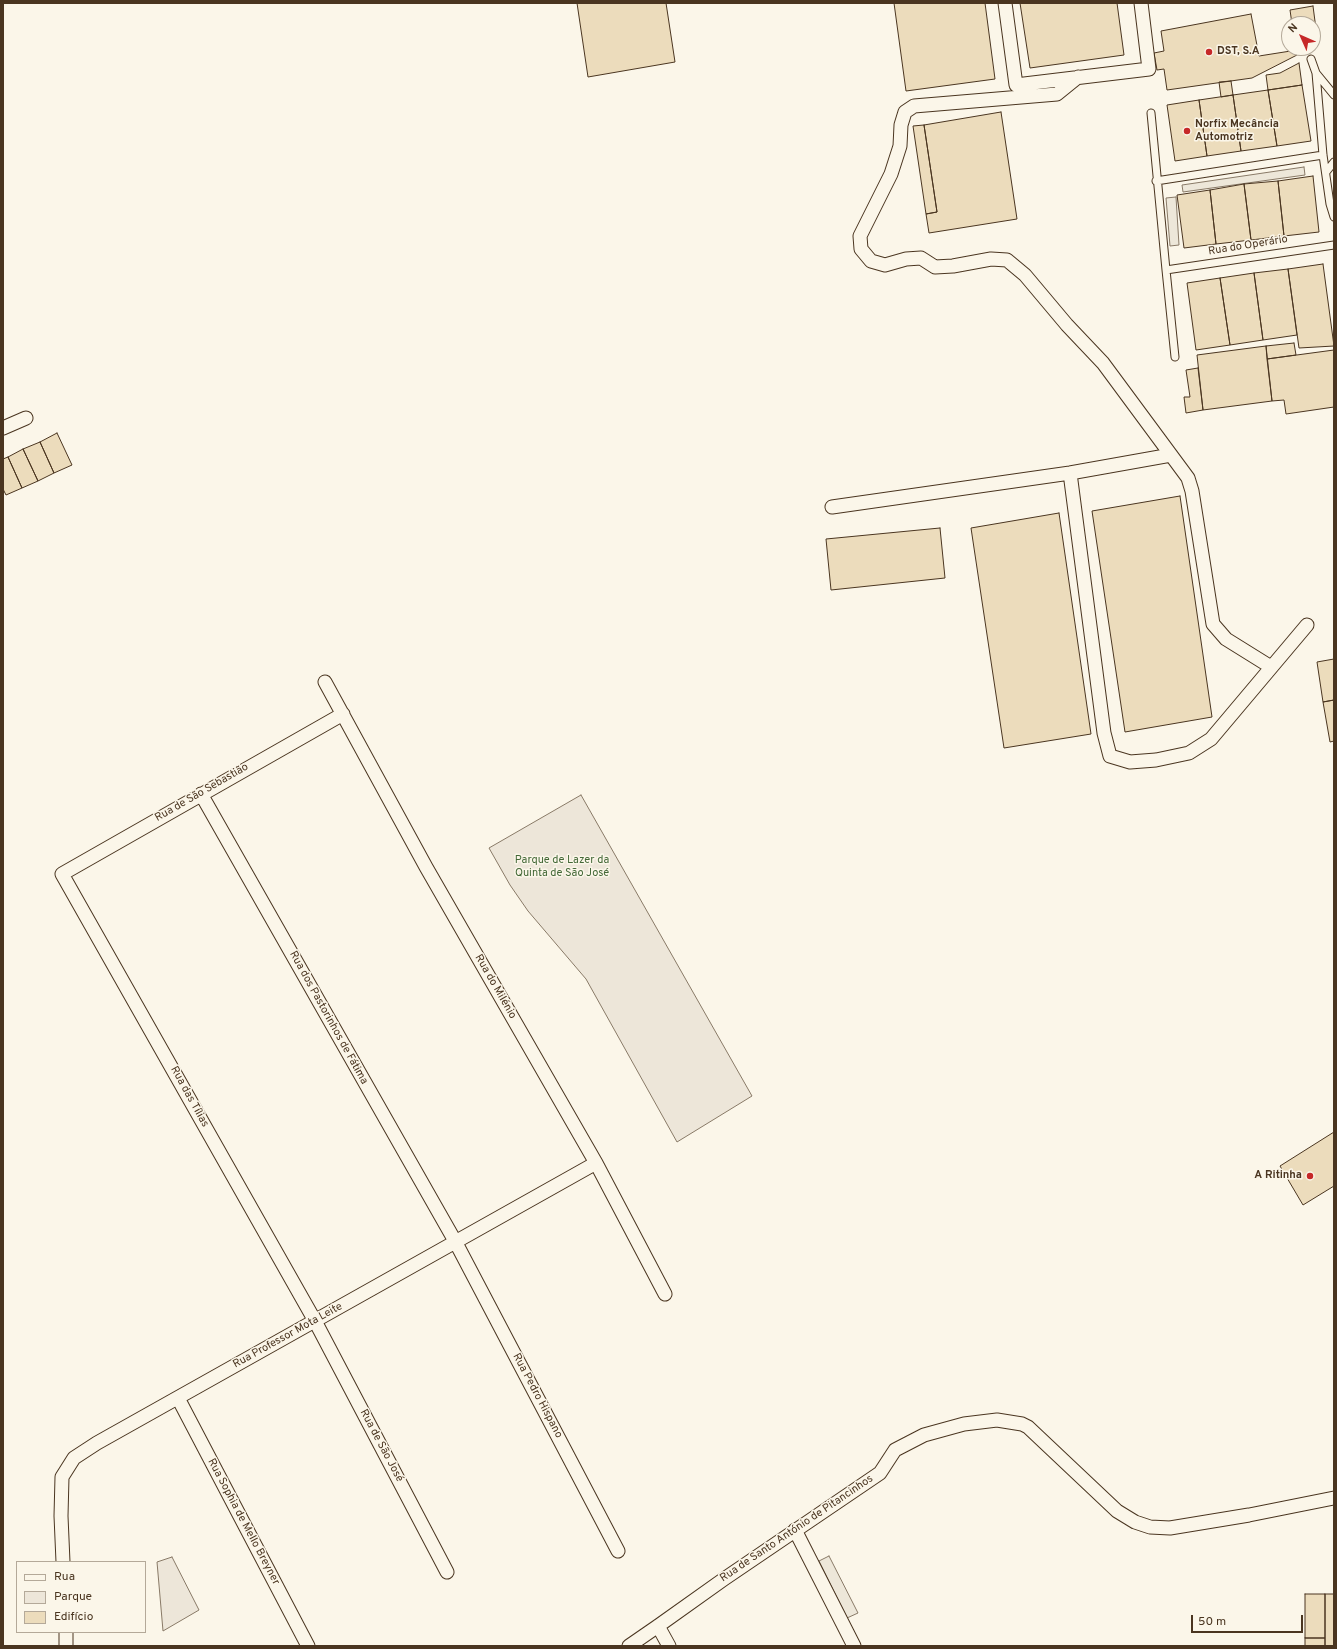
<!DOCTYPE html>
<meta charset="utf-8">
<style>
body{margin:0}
#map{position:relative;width:1337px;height:1649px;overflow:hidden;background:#fbf6e9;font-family:Overpass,sans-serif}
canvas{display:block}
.frame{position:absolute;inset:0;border:4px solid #4a3520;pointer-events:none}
.legend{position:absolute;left:16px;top:1561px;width:130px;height:72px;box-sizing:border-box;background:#fbf6e9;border:1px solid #b4a999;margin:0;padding:5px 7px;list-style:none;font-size:12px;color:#4a3520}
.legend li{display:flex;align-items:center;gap:8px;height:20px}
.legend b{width:20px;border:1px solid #b4a999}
.north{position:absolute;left:1281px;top:16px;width:40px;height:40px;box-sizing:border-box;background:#fbf6e9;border:1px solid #b4a999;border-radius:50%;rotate:315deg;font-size:11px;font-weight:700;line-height:16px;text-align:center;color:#4a3520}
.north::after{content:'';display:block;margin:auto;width:14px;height:18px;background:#c62828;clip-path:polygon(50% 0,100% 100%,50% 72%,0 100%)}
.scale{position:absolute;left:1191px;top:1615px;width:112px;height:18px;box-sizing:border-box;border:2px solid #4a3520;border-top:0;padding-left:5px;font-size:12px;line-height:14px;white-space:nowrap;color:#4a3520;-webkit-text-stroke:3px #fbf6e9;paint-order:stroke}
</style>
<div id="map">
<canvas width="1337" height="1649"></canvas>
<div class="frame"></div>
<ul class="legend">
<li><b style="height:5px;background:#fbf6e9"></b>Rua</li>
<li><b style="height:11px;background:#ede6d9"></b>Parque</li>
<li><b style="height:11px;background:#ecdcbc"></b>Edifício</li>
</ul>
<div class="north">N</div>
<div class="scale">50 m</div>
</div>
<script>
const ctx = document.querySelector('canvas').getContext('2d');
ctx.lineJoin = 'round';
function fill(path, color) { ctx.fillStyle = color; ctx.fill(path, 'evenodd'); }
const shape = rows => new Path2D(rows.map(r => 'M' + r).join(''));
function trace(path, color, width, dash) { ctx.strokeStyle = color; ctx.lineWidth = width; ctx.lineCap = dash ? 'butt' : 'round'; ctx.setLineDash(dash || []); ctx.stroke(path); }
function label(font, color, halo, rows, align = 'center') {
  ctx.font = font + ' Overpass,sans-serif'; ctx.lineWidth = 3; ctx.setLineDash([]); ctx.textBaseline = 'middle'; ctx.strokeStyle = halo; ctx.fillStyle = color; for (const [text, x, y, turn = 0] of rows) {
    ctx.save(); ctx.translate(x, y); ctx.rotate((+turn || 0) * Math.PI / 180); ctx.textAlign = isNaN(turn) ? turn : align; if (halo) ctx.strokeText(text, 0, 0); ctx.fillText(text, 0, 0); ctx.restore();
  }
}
const green = shape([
 [581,795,752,1096,677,1142,586,979,528,911,510,885,489,848,581,795],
 [172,1557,199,1610,163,1631,157,1562,172,1557]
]);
fill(green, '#ede6d9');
trace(green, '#887966', 1);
const parking = shape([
 [1304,167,1305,175,1183,192,1182,185,1304,167],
 [1176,197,1179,245,1170,246,1166,198,1176,197],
 [829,1556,858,1613,847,1618,819,1561,829,1556]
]);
fill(parking, '#ede7d9');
trace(parking, '#887966', 1);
const building = shape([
 [577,3,666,3,675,62,588,77,577,3],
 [894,3,985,3,995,79,906,91,894,3],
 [1020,3,1117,3,1124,55,1030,68,1020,3],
 [1313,6,1316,29,1313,30,1313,24,1292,24,1290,10,1313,6],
 [1251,14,1259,56,1297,50,1297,55,1252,78,1167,90,1164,69,1157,70,1154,53,1164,51,1161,31,1251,14],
 [1299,63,1302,85,1268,90,1266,75,1280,73,1299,63],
 [1231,81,1233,95,1221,97,1219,82,1231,81],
 [1302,85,1311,141,1277,146,1268,90,1302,85],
 [1268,90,1277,146,1241,151,1233,95,1268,90],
 [1233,95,1241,151,1207,156,1199,100,1233,95],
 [1199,100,1207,156,1175,161,1167,105,1199,100],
 [1001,112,1017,219,929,233,926,214,937,212,924,125,1001,112],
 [924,125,937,212,926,214,913,126,924,125],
 [1313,176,1319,232,1284,236,1278,181,1313,176],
 [1278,181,1284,236,1251,240,1244,184,1278,181],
 [1244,184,1251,240,1216,244,1210,190,1244,184],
 [1210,190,1216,244,1184,248,1177,195,1210,190],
 [1323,264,1334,346,1299,348,1288,269,1323,264],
 [1288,269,1297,335,1263,340,1254,273,1288,269],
 [1254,273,1263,340,1230,345,1220,278,1254,273],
 [1220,278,1230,345,1196,350,1187,283,1220,278],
 [1294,343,1296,355,1267,359,1266,346,1294,343],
 [1266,346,1272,401,1203,410,1197,355,1266,346],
 [1334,350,1334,407,1286,414,1284,400,1272,401,1267,359,1334,350],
 [1198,368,1203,410,1186,413,1184,397,1190,397,1186,370,1198,368],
 [57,433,72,465,54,473,40,442,57,433],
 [40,442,54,473,38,481,23,449,40,442],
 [23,449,38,481,22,488,8,457,23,449],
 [8,457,22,488,6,495,3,489,3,459,8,457],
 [1180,496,1212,717,1125,732,1092,511,1180,496],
 [1059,513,1091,734,1004,748,971,528,1059,513],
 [940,528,945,578,831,590,826,539,940,528],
 [1334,659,1334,700,1323,702,1317,662,1334,659],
 [1334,700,1334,741,1330,742,1323,702,1334,700],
 [1334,1132,1334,1186,1303,1205,1280,1166,1334,1132],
 [1305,1594,1325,1594,1325,1638,1305,1638,1305,1594],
 [1325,1594,1334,1594,1334,1646,1325,1646,1325,1594],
 [1305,1638,1325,1638,1325,1646,1305,1646,1305,1638]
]);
fill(building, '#ecdcbc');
trace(building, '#4a3520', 1);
const service = shape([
 [1311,59,1316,73],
 [1334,95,1316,73,1323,155,1330,204,1334,217],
 [1151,113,1166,270,1334,245],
 [1326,172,1334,162],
 [1156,181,1323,155],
 [1166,270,1175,357]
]);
const minor = shape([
 [1005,3,1016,85,1149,69,1141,3],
 [1078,77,1057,94,914,106,905,112,901,125,900,146,891,174,860,236,861,249,871,261,885,265,906,259,921,258,935,267,953,266,991,259,1007,260,1025,275,1067,325,1103,363,1188,478,1192,491,1213,624,1226,639,1271,667],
 [3,428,26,418],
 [1070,473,1104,733,1110,756,1130,762,1156,760,1189,753,1211,739,1307,625],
 [832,507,1070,473,1171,455],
 [325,682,426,867,596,1163,665,1294],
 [343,714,62,874,315,1321,447,1572],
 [201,794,455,1241,618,1551],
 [178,1398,308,1646],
 [795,1530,854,1646],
 [63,1562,61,1516,62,1477,74,1458,97,1443,596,1163],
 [658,1626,669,1646],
 [66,1632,66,1646],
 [629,1646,658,1626,724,1579,880,1473,895,1450,924,1435,964,1424,997,1420,1022,1424,1028,1427,1117,1511,1135,1522,1150,1527,1170,1528,1249,1515,1334,1498]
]);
trace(service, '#4a3520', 9);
trace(minor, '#4a3520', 15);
trace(service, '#fbf6e9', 7);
trace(minor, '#fbf6e9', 13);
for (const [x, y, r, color] of [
 [1209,52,4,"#c62828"],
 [1187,131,4,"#c62828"],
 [1310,1176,4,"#c62828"]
]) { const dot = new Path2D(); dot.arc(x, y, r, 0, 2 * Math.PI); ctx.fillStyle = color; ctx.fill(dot); trace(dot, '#fbf6e9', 1.5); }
label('bold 11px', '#4a3520', '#fbf6e9', [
 ["DST, S.A",1217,52],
 ["Norfix Mecância",1195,125],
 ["Automotriz",1195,138],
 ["A Ritinha",1302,1176,"right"]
], 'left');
label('11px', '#4a3520', '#fbf6e9', [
 ["Rua do Operário",1248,246,-9],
 ["Rua de São Sebastião",202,793,-30],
 ["Rua do Milénio",495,987,60],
 ["Rua dos Pastorinhos de Fátima",328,1018,61],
 ["Rua das Tílias",189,1097,61],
 ["Rua Professor Mota Leite",288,1336,-29],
 ["Rua Pedro Hispano",537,1396,62],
 ["Rua de São José",381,1446,62],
 ["Rua Sophia de Mello Breyner",243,1522,62],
 ["Rua de Santo António de Pitancinhos",797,1529,-34]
]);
label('11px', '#436837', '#fbf6e9', [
 ["Parque de Lazer da",562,861],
 ["Quinta de São José",562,874]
]);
</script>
